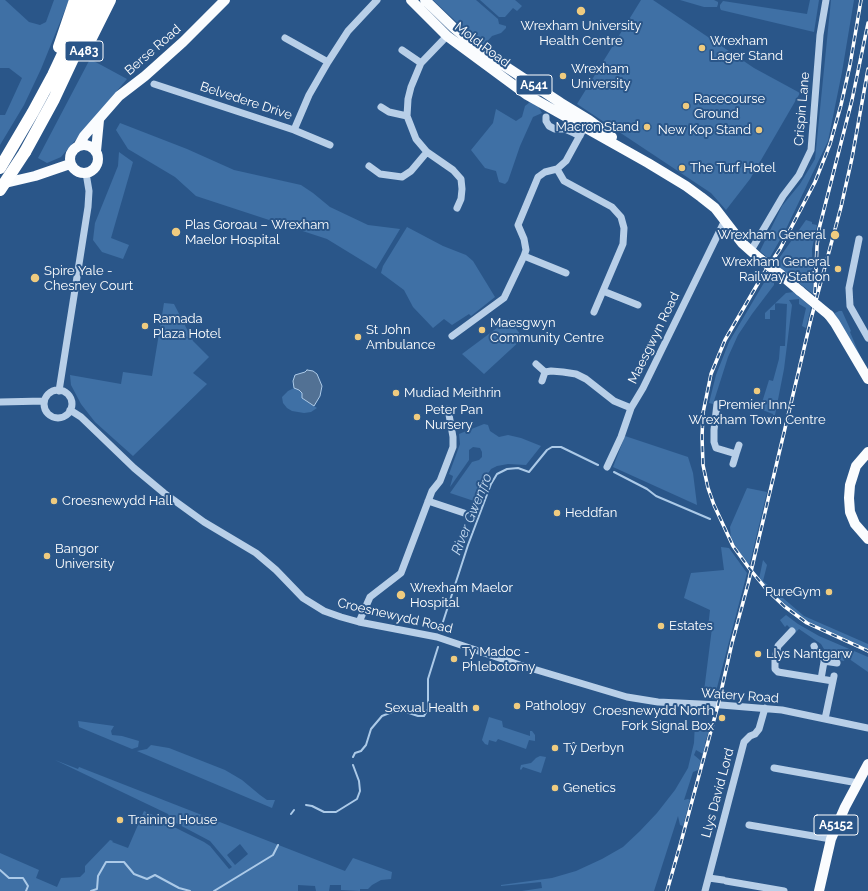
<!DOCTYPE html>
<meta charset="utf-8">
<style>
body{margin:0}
canvas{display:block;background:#2a5689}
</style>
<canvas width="868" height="891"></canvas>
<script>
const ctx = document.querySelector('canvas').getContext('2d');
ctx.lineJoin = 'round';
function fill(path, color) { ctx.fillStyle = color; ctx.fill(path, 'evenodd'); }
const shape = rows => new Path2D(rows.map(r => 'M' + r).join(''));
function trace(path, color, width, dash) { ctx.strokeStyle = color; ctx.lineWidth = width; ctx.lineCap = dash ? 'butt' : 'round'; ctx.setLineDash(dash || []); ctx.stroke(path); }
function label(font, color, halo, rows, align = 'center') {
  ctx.font = font + ' Raleway,sans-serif'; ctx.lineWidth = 4; ctx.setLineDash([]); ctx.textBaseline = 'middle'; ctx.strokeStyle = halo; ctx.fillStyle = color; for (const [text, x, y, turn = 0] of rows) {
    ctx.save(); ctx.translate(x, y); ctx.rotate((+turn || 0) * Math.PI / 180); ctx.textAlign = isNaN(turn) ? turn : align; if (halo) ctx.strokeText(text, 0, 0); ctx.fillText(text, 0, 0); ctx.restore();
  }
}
fill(shape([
 [0,0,5,0,29,22,40,25,46,22,54,0,69,0,41,69,24,105,0,145,0,115,5,115,22,78,9,68,0,68],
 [433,0,476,0,498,19,499,24,506,26,506,28,501,33,492,36,484,45,465,30],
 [480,0,515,0,522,6,517,11,513,8,505,17,499,17],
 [641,0,653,0,754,68,800,93,750,179,726,210,711,193,577,104],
 [680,0,714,0,718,2,718,4,717,7,704,7],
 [810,0,819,0,814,32,721,10,720,8,720,5,723,1,807,14],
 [831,0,854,0,842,72,828,141,785,231,769,259,760,251,782,206,800,184,815,159],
 [90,59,127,79,61,157,47,163,38,158],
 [530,102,538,106,542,113,533,117,520,146,508,181,505,184,499,182,496,171,485,168,471,150,493,123,496,109,516,121,522,117,525,106],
 [120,123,187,149,234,170,301,185,313,193,330,207,368,225,400,229,376,269,327,239,196,196,175,177,128,149,116,130],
 [119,152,133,162,111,238,129,245,123,259,102,252,93,240,95,223,118,166],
 [806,220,812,222,812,224,817,225,812,249,813,294,775,264],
 [407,227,443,246,466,255,473,261,495,297,471,316,469,314,452,325,444,319,433,328,413,307,404,290,381,273,383,266],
 [768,276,774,281,774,285,752,314,738,335,728,357,713,404,709,403,716,375,729,342],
 [794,292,811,307,806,328,802,326,806,308,799,304,799,299,789,300,792,305,784,369,774,420,773,414,760,409,769,380,773,381,779,359,780,346,785,346,787,304,775,303,775,310,770,310,770,319,765,319,765,313,786,293],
 [164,303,174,304,193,341,209,357,193,373,207,384,133,456,95,422,81,404,71,385,70,375,121,384,123,372,152,376],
 [839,311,842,311,851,331,850,332,866,370,833,314],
 [509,319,523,338,484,374,462,354],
 [294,388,299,390,302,393,302,398,317,408,311,412,304,413,292,411,287,408,283,403,282,397,288,391],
 [484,424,488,425,490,431,499,437,508,435,521,438,541,446,526,465,508,464,497,466,491,469,487,475,477,502,450,493,472,462,479,460,482,457,482,452,480,448,473,447,469,450,469,460,450,487,453,476,449,474,460,444,459,434],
 [625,436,688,457,693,473,697,505,613,467],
 [747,488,767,492,750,563,748,565,731,539,730,527],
 [721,547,729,548,747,573,714,699,703,699,712,628,708,628,710,610,684,598,691,573,724,570],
 [763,560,767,565,763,581,804,616,868,644,868,649,844,639,808,622,785,606,759,579],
 [786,615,798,624,819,636,868,657,868,672,845,656,844,661,839,660,839,656,830,654,831,651,824,649,821,644,799,629,795,633,787,625,785,627,780,620],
 [489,717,502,721,503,727,530,736,530,731,532,731,535,735,535,741,529,740,526,749,498,739,496,742,489,740,488,745,485,744,482,740],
 [78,721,114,726,111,731,112,735,122,736,139,741,138,747,132,749,79,727],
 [695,722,711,724,705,743,705,745,703,754,696,750,694,755,701,761,698,770,693,772,684,800,688,799,690,800,683,826,680,825,678,816,654,891,522,891,542,888,541,882,501,886,501,885,552,878,576,871,602,859,623,847,640,831,657,813,675,790,688,768,694,743],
 [151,745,169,748,225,770,242,780,260,795,267,800,275,800,272,808,137,751,147,749],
 [540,756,546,757,541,773,523,767,521,770,520,769,521,765,531,763,536,758],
 [55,760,78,769,79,767,345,871,353,858,392,872,391,879,381,880,372,885,368,889,360,889,360,891,341,890,341,885,330,885,329,891,316,891,315,886,298,885,298,891,0,891,0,853,39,870,36,878,57,887,61,878,80,877,85,872,85,866,110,840,113,841,112,842,128,848,144,811,162,819,162,821,169,823,174,827,204,842,210,846,229,869,232,867,210,841,176,823,170,818,168,814],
 [240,844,248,854,235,865,227,855]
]), '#3f70a5');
const water = shape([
 [307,370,313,371,317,374,322,386,320,396,314,406,302,398,302,393,299,390,294,388,293,381,295,375,305,372,307,370]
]);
fill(water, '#527194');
trace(water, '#accae8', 1);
trace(shape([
 [614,472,647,489,656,496,710,519],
 [441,628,468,545,491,484,497,474,507,469,518,468,529,472,547,450,552,447,561,447,598,465],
 [353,757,355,753,361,751,366,745,371,729,382,716,392,712,406,712,418,716,424,716,428,709,428,679,438,647],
 [306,805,312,806,324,812,336,812,357,799,360,791,359,781,353,765],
 [291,814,294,810],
 [0,870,9,878,23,878,28,886,26,891],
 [91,891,97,889,98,876,106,862,124,862,134,874,147,879,155,875,179,888,190,891],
 [214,891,273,855,278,845]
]), '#accae8', 2);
trace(shape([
 [447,36,421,63,411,87,408,99,407,116,416,139,427,152,453,170,461,179,462,189,461,199,457,208],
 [285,38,328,62],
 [402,50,421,63],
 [154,84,294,130,330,145],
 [381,107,389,112,407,116],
 [546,117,546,121,549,126,555,129,565,129,574,133,580,136],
 [294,130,309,95,328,62,348,31,377,0],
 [369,166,380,174,402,177,411,171,427,152],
 [557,169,564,181,612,207,621,217,624,228,623,244,594,312],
 [859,239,849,288,850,306,868,338],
 [751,251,753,247,783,196,799,175,811,150,820,35,826,0],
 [524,256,566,273],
 [603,291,638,305],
 [452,336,504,298,524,256,526,250,524,239,518,225,538,177,545,172,557,169,566,161,584,128],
 [536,364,545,372,551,371,563,372,576,374,586,379,614,401,631,408],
 [542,381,545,372],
 '44 404a14 14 0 1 1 28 0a14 14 0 1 1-28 0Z',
 [59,391,88,207,89,191,86,173],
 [0,402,44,401],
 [717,404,714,430,714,442,716,448,736,454,739,445],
 [70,410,81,417,134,468,164,493,204,522,256,553,276,570,303,598,324,611,341,617,359,622,437,637,520,665,627,697,658,702,721,705,782,710,868,728],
 [733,464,736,454],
 [607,467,621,437,631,408,643,388,725,220],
 [428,501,464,513],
 [359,622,370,597,401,573,432,491,440,481,453,447,453,437,448,409],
 [792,631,778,646,775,658,775,669,778,672,833,681],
 [814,646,817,654,825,656,821,679],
 [824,661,837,663],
 [825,719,834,676],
 [774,768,858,783],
 [749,825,831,839],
 [709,878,723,880],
 [726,881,784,891],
 [705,891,744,742,750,736,755,734,759,729,765,708]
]), '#b8cfe8', 7);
trace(shape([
 [411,0,447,36,527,95,648,163,686,186,701,197,715,208,742,243,760,259],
 [425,0,454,28,479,49,561,103,589,120,612,137],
 '70 159a14 14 0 1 1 28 0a14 14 0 1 1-28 0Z',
 [79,145,84,136,119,96,145,76,183,42,225,0],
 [96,151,99,120],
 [1,184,35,176,70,164],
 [780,274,800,291],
 [829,315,835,323,868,379],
 [868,452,856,466,850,485,849,498,850,512,855,524,868,539],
 [819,891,831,839,845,807,868,764]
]), '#fafcfe', 10);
trace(shape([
 [89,42,110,0],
 [59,47,75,0],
 [25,152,54,99,85,33,98,0],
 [0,168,33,112,53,75,76,26,86,0]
]), '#fff', 12);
const rail = shape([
 [861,0,850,65,841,105,830,144,815,182,780,249,764,273,725,340,711,374,703,413,702,437,703,465,708,488,714,505,733,546,749,568,767,590,784,606,807,623,868,651],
 [815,293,817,246,819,229,852,100,868,23],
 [667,891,681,842,718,705,732,643,748,584,811,319,841,207,852,158,868,69]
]);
trace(rail, '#fff', 3.5);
trace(rail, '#2a5689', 2, [6]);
trace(shape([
 [760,259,780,274],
 [800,291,829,315]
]), '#fafcfe', 10);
trace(shape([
 [0,190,25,152]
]), '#fff', 12);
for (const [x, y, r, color] of [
 [581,11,5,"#efcb7f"],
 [702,48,4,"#efcb7f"],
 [563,76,4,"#efcb7f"],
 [686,106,4,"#efcb7f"],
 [647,127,4,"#efcb7f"],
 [759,130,4,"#efcb7f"],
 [682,168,4,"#efcb7f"],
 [176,232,5,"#efcb7f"],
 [835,235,5,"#efcb7f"],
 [838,269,4,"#efcb7f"],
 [35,278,5,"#efcb7f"],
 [145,326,4,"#efcb7f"],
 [482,330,4,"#efcb7f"],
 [358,337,4,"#efcb7f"],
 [757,391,4,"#efcb7f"],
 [396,393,4,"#efcb7f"],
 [417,417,4,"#efcb7f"],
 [54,501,4,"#efcb7f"],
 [557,513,4,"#efcb7f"],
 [47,556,4,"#efcb7f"],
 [829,592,4,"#efcb7f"],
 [401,595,5,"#efcb7f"],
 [661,626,4,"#efcb7f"],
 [758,654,4,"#efcb7f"],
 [454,659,4,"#efcb7f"],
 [517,706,4,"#efcb7f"],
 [476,708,4,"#efcb7f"],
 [722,718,4,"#efcb7f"],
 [555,748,4,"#efcb7f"],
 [555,788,4,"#efcb7f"],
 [120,820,4,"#efcb7f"]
]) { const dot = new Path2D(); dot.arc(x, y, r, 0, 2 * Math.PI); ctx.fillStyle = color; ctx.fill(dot); trace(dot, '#2a5689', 1.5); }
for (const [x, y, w] of [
 [84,51,38],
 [534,85,36],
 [836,825,44]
]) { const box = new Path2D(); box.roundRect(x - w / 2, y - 10, w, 20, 3); ctx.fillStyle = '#2a5689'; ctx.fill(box); trace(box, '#fff', 1); }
label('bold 12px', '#fff', null, [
 ["A483",84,51],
 ["A541",534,85],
 ["A5152",836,825]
]);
label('13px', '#fff', '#2a5689', [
 ["Wrexham University",581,26,"center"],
 ["Health Centre",581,41,"center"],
 ["Wrexham",710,41],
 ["Lager Stand",710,56],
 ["Wrexham",571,69],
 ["University",571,84],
 ["Racecourse",694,99],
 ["Ground",694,114],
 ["Macron Stand",639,127,"right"],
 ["New Kop Stand",751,130,"right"],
 ["The Turf Hotel",690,168],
 ["Plas Goroau – Wrexham",185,225],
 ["Maelor Hospital",185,240],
 ["Wrexham General",826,235,"right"],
 ["Wrexham General",830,262,"right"],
 ["Railway Station",830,277,"right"],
 ["Spire Yale -",44,271],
 ["Chesney Court",44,286],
 ["Ramada",153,319],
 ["Plaza Hotel",153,334],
 ["Maesgwyn",490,323],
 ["Community Centre",490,338],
 ["St John",366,330],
 ["Ambulance",366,345],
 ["Mudiad Meithrin",404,393],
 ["Premier Inn -",757,405,"center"],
 ["Wrexham Town Centre",757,420,"center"],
 ["Peter Pan",425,410],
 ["Nursery",425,425],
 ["Croesnewydd Hall",62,501],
 ["Heddfan",565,513],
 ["Bangor",55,549],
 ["University",55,564],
 ["Wrexham Maelor",410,588],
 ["Hospital",410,603],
 ["PureGym",821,592,"right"],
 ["Estates",669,626],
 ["Ty Madoc -",462,652],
 ["Phlebotomy",462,667],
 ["Llys Nantgarw",766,654],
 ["Pathology",525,706],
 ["Sexual Health",468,708,"right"],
 ["Croesnewydd North",714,711,"right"],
 ["Fork Signal Box",714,726,"right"],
 ["Tŷ Derbyn",563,748],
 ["Genetics",563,788],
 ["Training House",128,820]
], 'left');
label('13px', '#fff', '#2a5689', [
 ["Mold Road",482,45,37],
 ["Berse Road",153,50,-41],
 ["Belvedere Drive",246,101,18],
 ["Crispin Lane",802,109,-85],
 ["Maesgwyn Road",654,338,-64],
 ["Croesnewydd Road",395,616,13],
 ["Watery Road",740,696,4],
 ["Llys David Lord",718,793,-75]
]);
label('italic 14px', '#c3d9f0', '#2a5689', [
 ["River Gwenfro",472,514,-68]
]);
</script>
